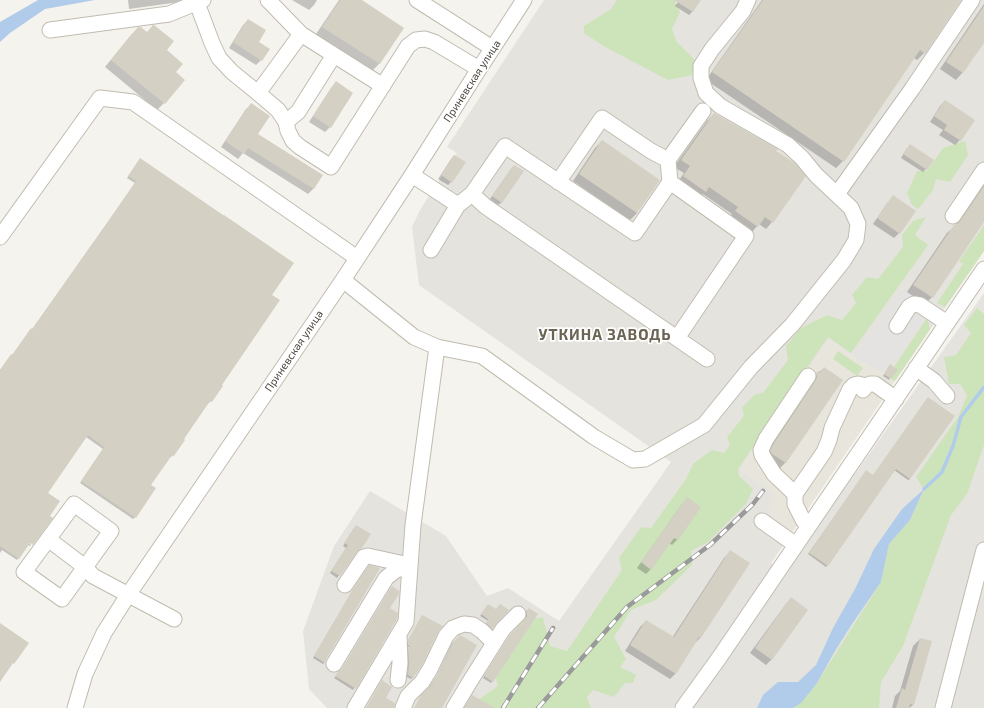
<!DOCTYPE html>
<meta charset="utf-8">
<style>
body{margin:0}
canvas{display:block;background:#f5f3ed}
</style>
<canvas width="984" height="708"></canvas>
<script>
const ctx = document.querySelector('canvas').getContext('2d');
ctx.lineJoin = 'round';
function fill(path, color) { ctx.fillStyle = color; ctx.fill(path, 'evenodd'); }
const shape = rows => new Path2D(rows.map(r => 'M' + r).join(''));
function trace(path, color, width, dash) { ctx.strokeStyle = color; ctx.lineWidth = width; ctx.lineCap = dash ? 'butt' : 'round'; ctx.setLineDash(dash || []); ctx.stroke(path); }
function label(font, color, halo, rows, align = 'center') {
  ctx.font = font + ' "Exo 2",sans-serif'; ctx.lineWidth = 3.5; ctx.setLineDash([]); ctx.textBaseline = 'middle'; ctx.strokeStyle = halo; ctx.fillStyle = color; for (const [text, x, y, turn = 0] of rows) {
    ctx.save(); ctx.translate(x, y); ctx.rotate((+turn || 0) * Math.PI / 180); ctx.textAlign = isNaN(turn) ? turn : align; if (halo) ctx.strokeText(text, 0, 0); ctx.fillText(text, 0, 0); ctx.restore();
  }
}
fill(shape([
 [829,340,858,360,884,374,895,381,782,547,783,525,771,517,771,492,740,470]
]), '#e8e6dc');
fill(shape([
 [544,0,984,0,984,251,895,381,884,374,858,360,829,340,740,470,772,492,771,517,783,524,782,547,771,563,785,572,984,293,984,708,327,708,309,689,303,631,334,546,370,491,446,536,487,596,508,588,559,621,671,462,419,285,412,227,420,210,442,176,441,175,454,155,456,155,457,153,447,147]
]), '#e5e3de');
fill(shape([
 [617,0,676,0,675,2,680,12,672,29,677,42,696,61,692,75,668,80,605,47,584,33,584,26,611,9],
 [965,141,968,155,950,182,936,179,933,190,918,209,912,205,907,193,917,171,927,171,943,148],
 [926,217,915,235,928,245,851,353,828,337,738,469,739,476,753,489,746,504,708,542,691,551,692,565,656,600,631,610,614,637,626,659,620,667,636,675,633,683,625,683,614,697,593,690,587,697,591,708,471,708,474,703,498,686,495,676,501,652,520,622,543,617,550,646,567,651,622,570,619,558,641,527,651,528,686,479,693,464,712,450,724,453,730,445,727,437,744,416,742,408,754,395,763,393,788,360,786,346,801,328,827,315,842,320,856,303,852,295,867,277,878,279,903,247,902,235,913,221],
 [984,225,984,251,945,307,937,303,963,264,959,261],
 [977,308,984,314,984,445,967,494,951,515,903,646,881,682,879,708,793,708,801,702,817,683,881,582,889,544,910,520,924,490,916,477,958,417,967,395,960,384,949,384,944,357,956,355,971,333,964,325],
 [927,318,930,329,895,381,891,379,898,370,894,367],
 [838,351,863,368,857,376,833,359]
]), '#cde4bb');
fill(shape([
 [903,287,932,307,893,365,890,363,883,373,855,356]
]), '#e4e3e1');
fill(shape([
 [38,0,95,0,45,9,10,33,0,42,0,22],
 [924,489,910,520,889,544,881,582,852,624,835,651,817,683,801,703,793,708,757,708,763,695,778,682,798,682,816,665,833,628,855,589,874,549,902,509]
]), '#b1ccea');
fill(shape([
 [128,0,183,0,180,2,129,9],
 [292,0,317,0,314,5,309,10],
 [339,0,360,0,403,28,379,64,372,71,316,34],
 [680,0,700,0,692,12,689,15,675,6],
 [762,0,960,0,924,53,917,60,914,58,843,161,836,168,706,80],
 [984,4,984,41,962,73,956,80,940,69],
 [248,20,258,42,261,60,256,65,229,48,243,25],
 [138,28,166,51,175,72,184,80,164,103,157,110,105,67,131,35],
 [336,82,330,127,325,132,309,122,331,88],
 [945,101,960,140,955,145,939,135,943,130,930,122,940,106],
 [252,104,256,134,322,175,313,189,308,194,243,153,238,159,221,147,246,109],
 [714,114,775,152,772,222,766,229,759,224,751,233,729,218,732,214,703,194,699,198,677,183,684,173,674,167,707,121],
 [602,141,637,213,630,220,573,181,595,148],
 [907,148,926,169,923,172,901,158],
 [454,156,451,182,448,185,438,179,451,159],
 [138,162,271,295,211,401,209,403,208,402,173,455,171,457,170,456,150,485,135,517,133,519,80,483,103,449,86,437,47,493,26,541,31,545,30,546,28,545,17,560,2,550,0,553,0,370,32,330,135,183,127,178],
 [514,166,502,202,498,205,490,199,511,169],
 [984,184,984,220,932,297,925,304,907,292,947,233,955,226,956,225],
 [888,202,899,233,894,238,873,224],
 [889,367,890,378,889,380,883,376],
 [824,368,842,380,785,463,778,470,767,451,809,389,811,379],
 [927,399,910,479,908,480,894,470,826,567,808,554,865,473,873,476],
 [682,504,700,508,677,540,672,545,669,543,651,569,646,574,637,568],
 [354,528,355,553,337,578,330,573,346,548,343,546],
 [730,552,700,638,694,644,676,673,670,679,625,651,640,627,646,621,672,638,724,558],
 [354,588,324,663,323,664,313,658],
 [391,588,389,608,396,619,353,690,334,678,341,671],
 [791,599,807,610,771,660,766,665,750,653,786,604],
 [487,606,492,628,491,629,485,625,488,621,480,616],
 [527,610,537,614,491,683,483,678,509,637,523,623,526,618,526,613],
 [422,616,414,676,411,679,407,677,408,665,408,651,409,647,407,646,407,643],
 [460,636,441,708,414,708,428,689,437,676,452,644],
 [920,639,913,705,909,708,892,708,895,696,900,691,913,646]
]), '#0003');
trace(shape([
 [924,489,942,472,953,446,961,417,984,387]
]), '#b1ccea', 3.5);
fill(shape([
 [340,0,362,0,404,28,380,64,322,27],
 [674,0,701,0,693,12],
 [763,0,961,0,925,54,920,50,844,162,712,72],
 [984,6,984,43,963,73,946,62],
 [248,19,266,30,259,42,270,49,262,61,233,42],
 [153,25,154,25,174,41,167,50,183,64,176,72,185,80,165,104,111,60,138,27,141,27,147,32],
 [336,81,353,93,331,128,313,116],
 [945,100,975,120,961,141,944,130,947,125,934,116],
 [251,103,270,116,258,134,323,175,314,189,248,148,244,154,225,141],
 [714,113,778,149,776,151,795,163,806,176,773,223,765,217,758,227,735,211,738,207,709,187,706,192,683,176,690,166,681,160],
 [602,140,660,180,637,213,579,174],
 [910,144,934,160,927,170,903,154],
 [454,155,466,162,452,183,441,175],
 [140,158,223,215,224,215,294,263,272,295,280,300,222,385,223,386,212,402,210,401,184,439,185,440,174,456,172,455,151,485,156,488,136,518,81,481,104,447,88,435,48,493,60,501,50,516,53,518,33,545,30,543,19,559,0,546,0,370,11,354,12,355,31,328,32,329,90,247,90,248,136,181,128,176],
 [514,165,524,171,502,203,492,196],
 [984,186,984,222,933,298,913,285,954,225,957,224,960,221],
 [893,195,916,211,900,234,877,218],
 [890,364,898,370,891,379,884,374],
 [824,367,843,380,786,463,772,454,770,451,774,443,815,381,817,377,816,373,818,371,820,373],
 [928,397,955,416,910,479,896,469,828,566,809,553,866,470,873,475],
 [687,497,701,507,678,540,674,538,651,570,641,562],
 [356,525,371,534,362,548,357,552,340,576,331,571,348,545,344,543],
 [730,550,750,563,701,638,699,637,676,674,630,645,646,620,674,637],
 [369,565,380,568,337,641,326,659,325,663,314,656,355,586],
 [392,586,399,591,399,594,390,608,398,613,397,619,356,689,335,676,338,672,342,669],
 [791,597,808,610,772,660,755,648],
 [488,604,496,609,500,604,509,610,497,623,492,629,486,623,488,619,481,614],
 [529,608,538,614,493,682,484,676,510,635,525,620,527,616,526,611],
 [422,615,443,626,438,632,422,665,413,678,408,675,409,663,408,649,410,646,408,645,408,640],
 [0,623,29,643,14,664,13,663,0,682],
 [460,635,477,645,442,708,414,708,421,695,430,687,438,674,454,641],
 [920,638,932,641,914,705,910,704,909,708,896,708,902,688,905,690],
 [382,680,392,687,386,698,395,703,394,708,366,708],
 [472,695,495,708,464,708]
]), '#d5d0c4');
const minor = shape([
 [268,0,301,34,383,86],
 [417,0,492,48],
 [197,3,212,43,219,58,232,72,258,93,278,110,286,122,288,131,293,141,300,147,331,167,408,46,416,40,425,39,434,42,479,69],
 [50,30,169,14,203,0],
 [258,93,301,34],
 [286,122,298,112,334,55],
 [412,175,458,205],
 [558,182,602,118,651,151,668,160],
 [670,182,746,236,677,338],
 [472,194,485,206,707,359],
 [837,194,912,89,972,0],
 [953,216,984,170],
 [0,237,100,98,133,102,357,258],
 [431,250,458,205,472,194,505,146,635,233,670,182,668,160,703,111],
 [343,280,414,337,437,347,482,356,594,437,633,460,645,459,704,425,751,367,792,325,844,260,856,240,858,224,851,208,816,175,802,158,788,145,720,106,706,93,701,78,701,66,712,49,743,11,748,0],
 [897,326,909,307,914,304,920,305,947,323],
 [916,368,934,381,947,396],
 [863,390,866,386,870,384,875,384,896,399],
 [795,494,774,474,762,455,761,450,766,439,808,376],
 [74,504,111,531,62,599,24,572,74,504],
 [762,521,796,545],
 [808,527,803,520,795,504,795,494,824,452,829,440,832,428,850,389,854,385,858,384,866,386],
 [48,539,85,567,93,576,174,619],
 [345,585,364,557,368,556,409,565],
 [334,664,386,578,396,570,410,566],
 [398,680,400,663,399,635],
 [75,708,85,674,104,633,128,595,343,280,412,175,479,69,524,0],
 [355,708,406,622,413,525,437,347],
 [403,708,408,696,422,682,430,669,446,636,453,628,464,624,473,625,482,631,494,643],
 [454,708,469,683,503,629,518,614],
 [683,708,719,658,984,269],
 [943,708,984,550]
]);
trace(minor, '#c0bcb0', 17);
trace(minor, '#fff', 15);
const rail = shape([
 [503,708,553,628],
 [538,708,627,607,710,545,753,504,763,491]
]);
trace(rail, '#9a9a9a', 4.5);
trace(rail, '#fff', 3, [9]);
label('11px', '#49453b', '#fff', [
 ["Приневская улица",472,81,-57],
 ["Приневская улица",294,351,-56]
]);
ctx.letterSpacing = '1px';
label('bold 15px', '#6a6453', '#fff', [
 ["УТКИНА ЗАВОДЬ",605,335]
]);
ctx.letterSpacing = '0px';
</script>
